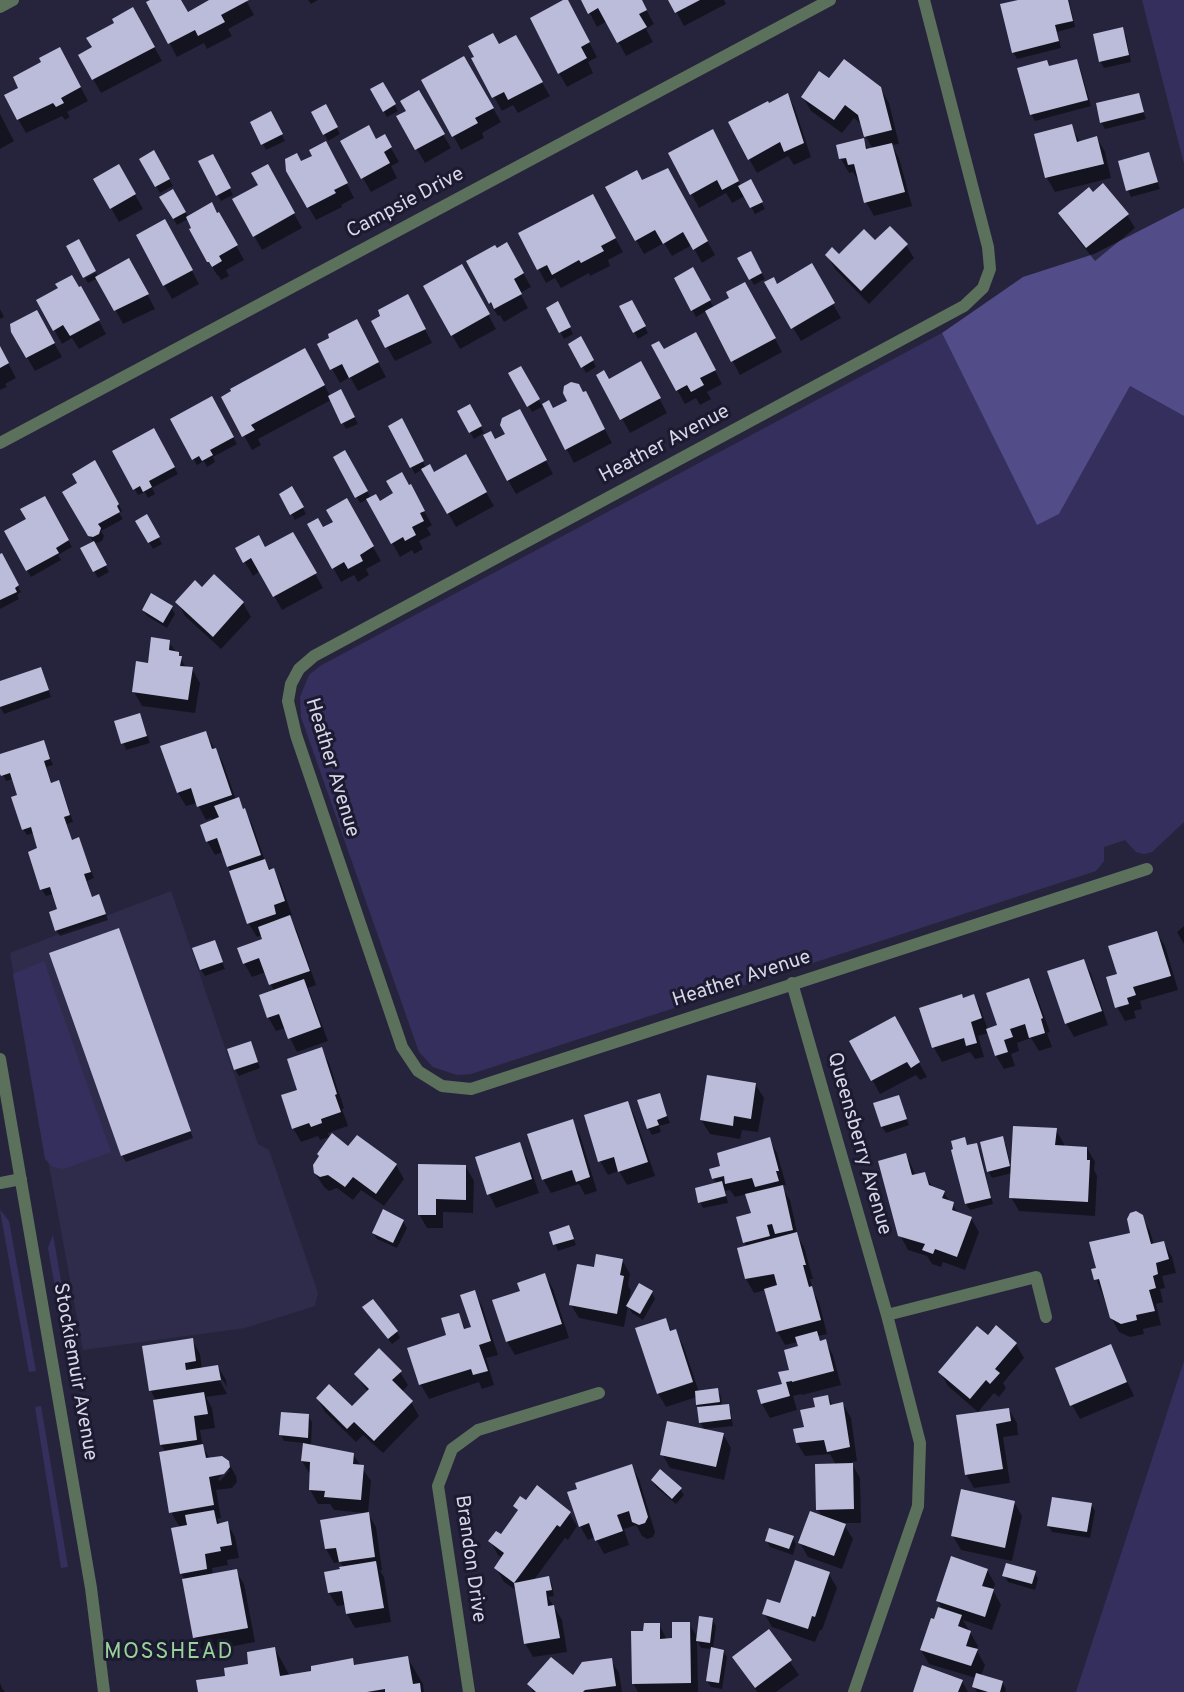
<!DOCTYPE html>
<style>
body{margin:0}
canvas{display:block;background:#26243c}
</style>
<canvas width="1184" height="1692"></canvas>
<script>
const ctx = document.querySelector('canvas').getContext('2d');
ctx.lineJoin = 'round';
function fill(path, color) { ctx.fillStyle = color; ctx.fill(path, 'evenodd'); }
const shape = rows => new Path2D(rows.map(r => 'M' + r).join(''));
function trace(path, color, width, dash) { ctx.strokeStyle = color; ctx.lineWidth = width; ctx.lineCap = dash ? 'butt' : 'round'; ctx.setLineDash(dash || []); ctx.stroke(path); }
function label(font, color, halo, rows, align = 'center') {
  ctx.font = font + ' Overpass,sans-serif'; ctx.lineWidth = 6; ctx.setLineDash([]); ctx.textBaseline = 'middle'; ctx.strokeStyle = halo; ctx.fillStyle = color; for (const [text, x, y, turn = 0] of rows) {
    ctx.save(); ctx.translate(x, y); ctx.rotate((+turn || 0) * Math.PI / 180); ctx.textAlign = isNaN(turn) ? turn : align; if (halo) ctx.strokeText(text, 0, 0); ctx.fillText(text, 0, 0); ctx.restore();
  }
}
fill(shape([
 [171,891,258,1144,269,1150,318,1293,315,1306,245,1328,83,1350,10,953]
]), '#2e2c4a');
fill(shape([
 [1142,0,1184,0,1184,164],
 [942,333,1037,524,1059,514,1130,386,1184,416,1184,822,1152,852,1144,854,1136,852,1125,840,1104,847,1104,861,1096,871,471,1074,457,1075,433,1067,419,1052,301,717,300,697,309,675,320,666],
 [44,961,111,1152,64,1169,53,1167,45,1159,13,974],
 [0,1210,9,1221,36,1371,29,1372],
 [53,1235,77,1373,71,1379,48,1248],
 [1184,1361,1184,1692,1076,1692],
 [41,1406,68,1567,61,1568,35,1407]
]), '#342f5d');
fill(shape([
 [1184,208,1184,416,1130,386,1059,514,1037,525,942,333,1023,277,1094,254]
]), '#524c88');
fill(shape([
 [153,0,180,0,188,14,211,0,246,0,254,15,228,29,232,36,207,49,204,43,177,57,148,3],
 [308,0,318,0,311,4],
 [583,0,641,0,654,24,646,29,653,42,626,56,607,21,597,27],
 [670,0,724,0,726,4,684,26],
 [1024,0,1069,0,1075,27,1057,32,1061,48,1017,59,1013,52],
 [133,9,162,61,101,93,80,56,94,48,116,23],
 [574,14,597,57,588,62,593,73,567,87,559,73],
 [1122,29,1126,36,1131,62,1104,68,1100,61],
 [515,37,550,96,518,113,513,105,502,111,473,59],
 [464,58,501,122,482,133,484,138,461,150,423,80],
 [1076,60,1080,67,1091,106,1035,121,1031,114,1050,68],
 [67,62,88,101,67,112,70,117,65,120,62,116,26,133,18,119],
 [830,80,880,88,889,103,899,144,892,145,899,158,912,206,874,216,866,202,860,178,857,179,853,172,849,173,841,159,838,147,863,140,869,150,873,149,866,137,862,125,854,118,842,133,811,111,803,97],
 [382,84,398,111,387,117,372,90],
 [418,92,451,148,425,163,398,117,408,112],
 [788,95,795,109,811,157,794,165,788,156,757,173,749,159,769,105],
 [1138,95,1146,119,1105,129,1101,122],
 [325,106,340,134,328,141,313,113],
 [270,113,285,141,266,150,252,122],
 [0,114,14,141,0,149],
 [1071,126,1080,142,1097,138,1105,152,1111,178,1055,192,1047,178,1036,135],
 [384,136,399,162,391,166,397,178,371,192,342,142,376,141],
 [721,145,741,186,750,181,765,209,755,214,745,196,732,203,726,193,699,208,670,154],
 [154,152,173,186,160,193,141,160],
 [1149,154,1160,189,1131,197,1128,190],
 [212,156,233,195,221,201,200,162],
 [333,156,354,198,341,205,342,207,316,220,287,170,301,163],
 [119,166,143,209,119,222,95,180],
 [267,166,302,228,262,250,234,200,260,186],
 [668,170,715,255,702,263,692,245,672,256,664,243,644,254,607,188,642,182],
 [173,191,188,217,219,214,244,260,226,270,229,276,221,280,218,275,217,275,191,230,193,228,188,219,177,225,161,198],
 [600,210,623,252,608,260,610,266,590,276,589,273,561,288,555,278,546,283,520,234],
 [1060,214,1127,215,1135,228,1095,261,1068,227],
 [173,235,199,284,172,299,164,285],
 [875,242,906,245,914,258,869,304,835,269,827,255,839,256],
 [507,244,531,287,520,293,528,308,504,322,500,315,498,316,490,303,496,250],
 [750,253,765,279,754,285,739,258],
 [462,266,496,329,460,349,425,287],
 [811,266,841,318,801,341,766,283,777,286],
 [693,269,714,308,753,297,782,352,740,375,706,311,696,317,676,279],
 [96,273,98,277,137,274,155,309,123,324,98,278,88,283,85,278],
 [81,288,106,334,79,349,72,338,62,344,38,300],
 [621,307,635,308,648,333,638,339],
 [0,309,4,317,0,319],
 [548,309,561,310,573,334,564,339],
 [415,310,432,343,395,361,373,322],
 [44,325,62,357,35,371,12,331],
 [364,335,386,377,358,391,350,377,340,383,332,369],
 [581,338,596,367,586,373,570,344],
 [0,348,16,378,5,384,7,387,0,390],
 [703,348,722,384,707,392,711,399,700,405,696,398,685,404,677,390,663,351],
 [313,364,330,396,345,398,358,424,346,429,331,400,258,439,261,445,252,450,223,398],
 [521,368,542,406,548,402,553,410,593,407,612,443,574,463,544,406,532,412,511,374],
 [598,375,609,381,648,377,667,413,630,433],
 [212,398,237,444,213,457,215,462,207,467,204,461,197,465,172,420],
 [470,406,484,433,474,439,459,412],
 [401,420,426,468,434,474,465,456,494,506,456,527,423,469,415,474,390,426],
 [527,425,553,474,516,494,508,480,495,441],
 [154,430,178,474,152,488,155,494,148,498,145,492,138,495,114,451],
 [344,452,371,498,379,503,410,486,432,525,427,528,431,535,419,541,423,549,414,554,412,550,400,557,368,499,360,503,335,458],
 [95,462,122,511,119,513,123,519,101,531,104,536,102,541,97,543,93,542,109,572,98,578,82,549,94,543,64,492,79,484],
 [292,488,306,514,295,520,281,494],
 [44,498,72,547,58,555,61,560,31,577,6,532,28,520],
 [346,500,381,561,366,569,369,575,358,582,354,575,341,582,309,524,323,529,335,523],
 [146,516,162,544,153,549,137,521],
 [293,534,323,588,282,610,260,571,253,576,237,549,265,549],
 [1,555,21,592,17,595,19,599,0,609],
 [202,589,243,603,251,617,221,649,185,616,177,602],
 [171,607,175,614,167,628,147,616,143,610],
 [169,642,186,667,192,669,200,683,195,713,142,706,134,692,149,664],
 [44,675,51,697,4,714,0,707,0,682],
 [140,714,150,743,126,750,116,722],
 [205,732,223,763,236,800,238,799,252,824,265,861,271,871,274,870,281,884,292,915,289,916,297,931,316,985,308,988,328,1041,297,1052,285,1028,276,1031,268,1017,274,991,266,972,252,977,244,963,264,940,262,935,257,937,249,924,223,852,215,855,207,841,213,822,211,818,206,820,197,803,186,806,178,793],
 [43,742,53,765,46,767,52,784,58,782,62,788,73,822,67,824,72,841,79,839,94,878,87,881,92,898,99,896,108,920,60,936,56,930,58,910,53,894,46,896,42,890,30,852,39,849,34,833,27,835,23,829,19,796,13,779,6,781,0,769,0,756],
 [1184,926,1184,944,1177,932],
 [118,929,193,1138,126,1162,122,1155],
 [1157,933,1165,946,1178,990,1140,1001,1142,1009,1134,1011,1136,1018,1125,1021,1117,1007,1119,975],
 [214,942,225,969,205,976,201,970],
 [1083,960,1091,974,1108,1025,1074,1037,1066,1023],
 [1029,980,1036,994,1050,1032,1047,1033,1052,1047,1039,1051,1031,1038,1017,1043,1019,1051,1011,1054,1015,1066,1004,1069,996,1056,988,1033,978,1036,984,1057,975,1059,970,1052,942,1062,934,1048,921,1009,974,996,981,1010,988,1030,999,1026],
 [902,1032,927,1077,920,1080,916,1075,880,1094,851,1041],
 [250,1042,260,1068,239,1076,235,1069],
 [321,1049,329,1063,344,1108,342,1109,348,1126,328,1133,329,1137,320,1140,318,1136,301,1142,293,1128,299,1091],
 [755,1084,764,1098,758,1132,742,1130,740,1139,710,1134,701,1120],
 [659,1095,670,1123,659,1126,661,1132,652,1135,648,1128],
 [898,1096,909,1125,886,1133,882,1127],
 [628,1103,635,1117,655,1176,627,1185,619,1171,608,1175,600,1161],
 [572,1121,580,1135,597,1191,585,1195,579,1184,551,1193,543,1179],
 [1056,1130,1064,1144,1064,1147,1087,1148,1095,1162,1094,1170,1097,1176,1095,1216,1019,1211,1011,1197,1012,1173,992,1178,988,1171,1002,1138,1006,1145,1011,1167],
 [769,1139,777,1153,786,1185,783,1185,784,1190,790,1200,798,1237,804,1247,813,1279,810,1279,814,1293,819,1302,827,1334,818,1336,821,1342,825,1341,833,1355,841,1385,802,1395,801,1394,793,1396,797,1410,770,1418,762,1404,759,1391,784,1385,800,1348,798,1342,785,1345,777,1331,766,1290,754,1293,746,1279,739,1249,747,1247,744,1242,752,1214,747,1194,735,1197,730,1190,725,1191,728,1203,703,1208,700,1202,717,1184,713,1178,721,1167],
 [964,1139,969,1146,976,1144,980,1151,993,1204,970,1210,966,1204],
 [519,1144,527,1158,539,1193,496,1208,489,1194],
 [906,1154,916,1176,924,1173,933,1188,943,1192,959,1214,971,1218,979,1232,965,1270,943,1262,941,1267,932,1264,927,1256,908,1250,900,1235],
 [396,1165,404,1179,384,1206,361,1190,353,1200,337,1188,329,1191,324,1187,315,1173],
 [466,1167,474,1181,473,1213,443,1212,443,1228,427,1228,419,1214],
 [1142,1216,1150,1231,1154,1245,1164,1243,1172,1257,1176,1273,1162,1276,1165,1288,1160,1289,1163,1302,1156,1304,1161,1325,1143,1329,1144,1334,1130,1337,1119,1332,1111,1317,1093,1270,1098,1269,1132,1234],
 [403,1221,407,1228,397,1248,377,1239,373,1233],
 [569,1227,576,1245,558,1251,551,1233],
 [622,1260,630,1274,628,1285,631,1291,628,1304,652,1293,655,1299,643,1320,632,1313,628,1306,624,1327,579,1318,571,1305,595,1269],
 [545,1275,553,1289,569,1338,515,1355,507,1342],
 [474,1292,482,1306,498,1355,486,1358,494,1385,482,1389,479,1382,429,1399,421,1385,409,1349,448,1336,458,1314,466,1330,473,1328],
 [368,1314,397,1332,400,1338,392,1344],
 [665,1320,672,1332,675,1331,683,1345,699,1392,717,1390,721,1396,722,1406,728,1405,731,1412,733,1426,704,1429,700,1422,697,1397,666,1407,658,1393],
 [996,1327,1016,1344,1024,1358,1003,1383,1006,1388,999,1397,994,1393,978,1412,948,1386,940,1372,988,1337],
 [192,1340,200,1354,202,1369,218,1367,226,1380,227,1387,222,1379,219,1379,227,1394,206,1397,212,1408,215,1428,200,1430,203,1447,210,1459,228,1462,236,1476,237,1482,232,1488,216,1490,221,1518,217,1519,220,1524,227,1523,235,1537,239,1558,227,1560,228,1565,212,1568,213,1575,236,1571,244,1584,255,1642,203,1652,195,1638,185,1580,181,1573,180,1528,171,1512,166,1452,161,1445,156,1401,151,1391,144,1347],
 [226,1470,230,1470,220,1481,218,1479],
 [1111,1346,1134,1396,1080,1419,1072,1405],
 [400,1372,408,1385,402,1392,411,1402,419,1416,383,1453,363,1435,356,1442,325,1412,317,1398,352,1408,368,1392,356,1375],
 [828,1396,833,1406,843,1404,851,1418,857,1461,851,1462,860,1478,861,1523,843,1523,853,1539,842,1569,808,1557,800,1543,822,1517,818,1510,836,1465,830,1454,805,1456,797,1443,817,1409],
 [1009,1410,1017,1423,1018,1435,1003,1437,1010,1483,974,1488,966,1474,958,1417],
 [308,1416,312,1422,311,1446,353,1454,371,1481,368,1514,376,1527,382,1570,380,1571,384,1577,391,1622,355,1628,347,1614,346,1605,337,1606,329,1593,344,1568,340,1562,334,1563,326,1549,322,1522,365,1513,334,1510,330,1504,318,1504,310,1490,311,1476,302,1461,304,1443,284,1441,281,1435],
 [723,1434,731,1448,724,1480,670,1468,662,1454],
 [631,1465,639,1479,655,1532,653,1537,647,1539,642,1536,636,1525,624,1529,629,1545,604,1554,595,1537,588,1540,580,1526],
 [652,1480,680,1489,684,1495,676,1504,656,1487],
 [526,1502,569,1513,577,1526,568,1540,565,1538,533,1581,549,1578,552,1584,554,1596,548,1597,562,1620,567,1652,533,1657,525,1643,517,1591,504,1582,496,1568,502,1558,498,1555,490,1541,501,1536,518,1512,515,1506],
 [1014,1502,1022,1516,1012,1561,961,1550,953,1536],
 [1091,1504,1095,1511,1090,1538,1052,1532,1048,1526],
 [793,1538,796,1544,793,1555,770,1547,767,1541],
 [987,1570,995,1584,993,1590,1001,1605,992,1630,963,1620,978,1646,977,1651,985,1665,981,1676,1002,1682,1006,1689,1005,1692,977,1692,974,1687,976,1678,929,1664,921,1650,935,1621,943,1611,938,1601],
 [1035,1573,1038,1579,1035,1590,1008,1582,1004,1575],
 [829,1574,837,1588,822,1630,820,1630,815,1642,772,1627,764,1613,781,1605],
 [712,1619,716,1626,713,1649,723,1651,727,1657,722,1689,711,1687,707,1681,712,1649,701,1648,697,1641,698,1692,638,1692,633,1683,645,1632,659,1624,667,1640,673,1640,689,1624,698,1638],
 [769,1631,799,1675,776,1692,757,1692,734,1658],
 [275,1649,290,1676,313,1672,352,1660,356,1666,407,1657,423,1684,424,1692,200,1692,250,1665],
 [611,1660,619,1673,622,1692,533,1692,529,1684,573,1677],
 [962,1681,968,1692,914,1692],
 [0,1683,2,1688,5,1692,0,1692]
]), '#0007');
fill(shape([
 [150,0,181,0,188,12,209,0,249,0,221,15,225,22,198,36,195,30,168,44,146,2],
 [563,0,568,0,590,42,581,47,587,58,558,74,530,18],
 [581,0,642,0,647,10,639,14,647,27,617,43,598,8,588,14],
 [668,0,700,0,675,13],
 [1018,0,1068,0,1073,21,1055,25,1059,41,1012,53,1000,4],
 [133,7,155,47,92,80,78,55,92,47,86,38,114,23,112,19],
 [1123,27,1129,55,1099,62,1093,34],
 [493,33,499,44,516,35,543,82,508,100,504,92,492,98,471,58,474,57,468,46],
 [60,47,81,87,61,98,64,103,56,107,53,103,17,120,4,95,18,88,13,77,41,62,39,58],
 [464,56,494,108,475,118,478,123,452,137,421,80],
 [844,59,881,87,892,130,864,137,858,115,845,105,834,120,801,97,819,71,829,78],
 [1077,59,1088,100,1030,115,1017,68,1047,60,1049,66],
 [383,82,396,104,383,112,370,89],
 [419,90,445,134,415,150,396,116,406,111,400,101],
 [788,93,804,143,784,152,780,142,748,160,728,122,768,101,769,103],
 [1139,93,1144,112,1100,123,1096,103],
 [326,104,338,127,323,135,311,112],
 [271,111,283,134,261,145,250,122],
 [1072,124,1077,142,1097,136,1104,164,1045,178,1034,134],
 [369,125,376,139,385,134,392,147,384,152,390,163,361,179,340,141],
 [713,129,739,181,722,190,717,180,690,195,668,153],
 [864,138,866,149,892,143,905,192,864,203,854,164,848,165,846,158,839,159,836,145],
 [326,141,348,183,334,190,336,193,307,208,286,171,285,159,297,153,301,161,312,156,309,150],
 [154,150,170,179,155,187,139,159],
 [1149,152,1158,182,1126,191,1118,161],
 [213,154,231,188,216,196,198,161],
 [119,164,136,194,110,209,93,179],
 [268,164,295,213,253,237,232,199,258,185,251,173],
 [668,168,708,241,693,250,683,232,663,244,655,230,635,241,605,187,637,170,642,180],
 [751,179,763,202,750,208,738,186],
 [1103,183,1129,214,1086,248,1058,213,1089,187,1093,192],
 [173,189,186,212,173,219,159,197],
 [593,194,616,238,601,246,604,251,581,263,579,260,552,275,547,265,537,270,518,233],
 [212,202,217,213,219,212,238,245,219,256,222,261,212,267,209,262,207,262,189,229,191,228,186,217],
 [165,219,193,270,163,286,136,235],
 [890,226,908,244,861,291,825,255,832,247,839,254,864,229,875,240],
 [79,239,96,271,83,278,66,246],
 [507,242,524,273,514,279,522,294,494,309,491,302,489,304,466,261,495,245,497,248],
 [751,251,762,273,749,280,737,258],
 [129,258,149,294,114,311,95,277],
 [812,263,835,303,791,329,764,282,774,277,777,284],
 [462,264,490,314,451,336,423,286],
 [693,267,711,300,691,311,674,278],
 [72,275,79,287,81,286,100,320,70,336,63,325,53,331,36,300,58,288,55,284],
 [745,282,776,338,731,362,705,311,729,298,726,292],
 [408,294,426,329,385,348,371,321,380,316,378,310],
 [632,300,646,326,633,333,619,306],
 [558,301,571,327,559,333,546,308],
 [37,310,55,343,26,358,11,332,10,324],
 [357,319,379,362,349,378,342,364,330,370,317,344,329,338,328,334],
 [696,332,716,370,700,378,704,385,691,392,687,385,676,391,651,345,659,341,664,349],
 [581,336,594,360,581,368,568,344],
 [0,346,9,363,0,368],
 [305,348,325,385,251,425,255,430,242,437,221,397,231,391,230,389],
 [641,361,661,398,620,420,596,375,604,370,609,379],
 [521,366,540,399,527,407,508,373],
 [571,382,579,384,583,392,586,391,605,429,565,450,542,404,549,400,553,408,567,401,563,393,564,386],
 [341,389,355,417,341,424,328,396],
 [212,396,234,437,210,450,213,455,202,461,199,456,192,460,170,419],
 [470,404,482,426,469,433,457,411],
 [520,409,547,460,507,481,483,435,491,431,495,439,505,434,500,425,502,418],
 [402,418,424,461,410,468,388,426],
 [154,428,175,467,149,481,152,487,143,492,140,486,133,490,112,451],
 [345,450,368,491,355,498,333,457],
 [466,454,487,492,447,514,421,469,430,464,434,472],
 [95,460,119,504,117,506,120,512,98,524,101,528,99,534,93,537,88,536,62,492,77,483,72,474],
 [402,472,409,485,411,484,425,511,420,513,424,521,412,527,416,535,405,541,403,537,391,544,366,499,376,494,380,501,393,493,386,481],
 [292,486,304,507,290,515,279,494],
 [45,496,69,540,56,548,59,553,26,571,4,531,26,519,20,509],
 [347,498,374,546,360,555,363,561,348,569,344,562,332,569,307,524,318,518,323,527,333,522,326,510],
 [147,514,160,537,148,543,135,521],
 [293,532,317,573,273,597,251,558,243,563,235,548,259,535,265,547],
 [94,541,107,565,93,572,80,548],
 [2,553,19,585,15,588,17,592,0,600,0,554],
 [214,574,244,602,213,637,175,602,195,580,202,587],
 [151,593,173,606,163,623,142,610],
 [151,637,170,640,169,650,179,652,179,656,182,656,180,666,193,667,188,700,132,692,136,661,148,663],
 [41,667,49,690,0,707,0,681],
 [140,713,147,736,121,744,114,721],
 [206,731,212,749,216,748,232,795,197,807,191,788,177,793,160,746],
 [44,740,50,759,44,761,51,783,59,780,70,815,64,817,72,840,79,837,91,872,84,874,92,897,99,894,106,914,55,931,49,912,57,909,50,887,40,890,28,852,37,848,31,827,22,830,11,797,17,795,10,773,1,776,0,774,0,754],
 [239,797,243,809,245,808,261,855,227,867,217,838,206,842,200,825,219,817,214,806],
 [265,859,269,870,274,868,285,901,274,905,276,914,247,924,229,871],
 [290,915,310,971,269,985,259,958,243,964,237,948,262,939,258,927],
 [119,928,191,1131,121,1156,49,953],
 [1157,931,1171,976,1133,987,1136,995,1127,998,1129,1004,1115,1008,1106,977,1117,974,1108,946],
 [215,940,223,962,200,970,192,948],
 [1084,959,1102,1011,1065,1024,1047,971],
 [1029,978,1043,1018,1041,1019,1045,1033,1029,1038,1025,1024,1010,1029,1013,1037,1004,1040,1008,1052,995,1056,986,1029,997,1025,986,993],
 [304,979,321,1027,288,1039,279,1014,267,1018,259,995],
 [962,994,963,998,974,994,982,1018,971,1022,977,1043,966,1046,964,1038,932,1048,919,1008],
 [895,1016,920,1062,911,1068,907,1062,871,1081,849,1041],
 [251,1041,258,1062,234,1070,227,1049],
 [322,1047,337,1094,335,1095,341,1112,321,1119,322,1123,311,1127,309,1123,292,1129,281,1095,297,1090,287,1059],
 [707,1075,756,1083,751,1119,734,1116,733,1126,700,1120],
 [660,1093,667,1116,657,1120,659,1125,647,1129,637,1100],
 [899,1095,907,1119,881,1127,873,1103],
 [628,1101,648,1162,618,1172,614,1157,598,1162,584,1115],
 [573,1119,590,1177,576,1182,572,1170,542,1180,527,1134],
 [1013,1126,1057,1128,1055,1145,1087,1147,1087,1160,1090,1160,1088,1202,1009,1198],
 [332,1133,348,1146,357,1135,397,1164,376,1194,353,1177,345,1187,328,1175,320,1177,314,1173,313,1165,319,1156,317,1154],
 [1003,1136,1010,1166,987,1172,980,1142],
 [770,1137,779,1171,776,1171,779,1181,755,1187,752,1178,725,1184,724,1176,712,1179,709,1169,720,1166,717,1153],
 [965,1137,967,1145,977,1143,991,1198,965,1204,951,1150,953,1149,951,1141],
 [520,1142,532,1179,487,1195,475,1157],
 [906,1153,912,1175,925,1172,929,1185,945,1191,942,1198,954,1202,952,1210,972,1217,957,1257,935,1249,933,1254,922,1250,925,1244,898,1236,878,1161],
 [418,1164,466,1165,466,1200,436,1199,436,1215,418,1215],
 [722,1181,726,1196,698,1203,695,1188],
 [783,1185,793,1230,775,1234,772,1224,767,1225,770,1236,743,1243,736,1217,751,1213,745,1194],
 [383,1209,404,1220,393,1243,372,1233],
 [1136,1211,1143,1215,1151,1244,1164,1241,1169,1259,1156,1263,1158,1274,1153,1276,1156,1288,1149,1290,1155,1311,1136,1315,1137,1320,1121,1324,1110,1318,1099,1279,1094,1280,1091,1269,1096,1268,1089,1242,1130,1233,1127,1219,1130,1213],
 [569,1225,574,1239,553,1245,549,1232],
 [797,1232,806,1265,803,1265,809,1287,812,1286,821,1320,776,1332,764,1289,777,1285,774,1274,745,1279,737,1248],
 [596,1254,623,1259,620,1275,624,1276,617,1314,569,1305,577,1264,594,1267],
 [545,1273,562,1324,506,1342,492,1300,520,1291,517,1283],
 [639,1283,653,1291,640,1314,626,1306],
 [475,1290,491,1341,479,1345,488,1371,473,1375,471,1369,419,1385,407,1348,446,1335,441,1318,459,1313,464,1329,471,1327,460,1295],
 [373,1299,398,1331,388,1339,362,1307],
 [666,1318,670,1331,676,1329,693,1382,657,1394,635,1328],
 [996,1325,1017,1343,995,1369,1000,1373,990,1384,986,1380,970,1399,938,1372,977,1326,988,1335],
 [817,1331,820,1341,826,1339,834,1371,792,1382,792,1381,786,1382,790,1396,761,1404,757,1390,782,1384,778,1372,789,1370,784,1350,798,1346,795,1337],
 [193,1338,196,1361,185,1363,186,1370,218,1365,221,1380,149,1391,142,1346],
 [1111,1344,1127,1382,1070,1406,1055,1368],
 [379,1348,402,1371,392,1380,413,1401,374,1441,354,1422,347,1429,316,1398,329,1384,352,1406,369,1389,354,1374],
 [718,1388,720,1402,696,1405,695,1391],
 [204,1392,208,1414,194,1416,197,1440,160,1445,153,1400],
 [828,1395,830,1405,843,1402,850,1447,827,1452,824,1440,796,1443,793,1429,804,1427,800,1410,815,1407,813,1398],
 [729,1404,731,1419,699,1423,697,1407],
 [1009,1408,1011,1421,996,1424,1003,1469,965,1475,956,1415],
 [281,1412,309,1414,308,1438,279,1435],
 [667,1421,724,1433,716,1467,660,1455],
 [303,1443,354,1453,353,1464,364,1465,361,1500,324,1497,325,1491,309,1490,310,1462,301,1461],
 [203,1444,206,1458,222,1456,229,1461,230,1467,224,1474,209,1477,214,1505,169,1513,159,1452],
 [853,1463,854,1509,816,1510,815,1464],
 [632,1464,648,1517,645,1523,639,1525,632,1522,629,1511,617,1515,623,1531,595,1541,589,1523,579,1527,567,1492,577,1489,575,1483],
 [660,1469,682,1488,672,1499,651,1480],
 [537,1485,571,1512,560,1527,557,1525,514,1583,549,1576,552,1590,546,1591,548,1606,554,1605,560,1638,524,1644,514,1583,494,1568,504,1553,488,1541,496,1531,501,1534,518,1510,513,1506,520,1496,526,1500],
 [961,1489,1015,1501,1005,1548,951,1536],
 [1052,1497,1092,1503,1087,1532,1047,1526],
 [214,1510,217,1524,228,1521,232,1545,220,1547,221,1551,205,1554,207,1569,180,1574,171,1528,187,1525,185,1515],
 [810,1511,846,1524,834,1556,798,1543],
 [369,1512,375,1557,339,1562,336,1548,325,1549,320,1520],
 [769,1528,794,1536,789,1549,765,1541],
 [951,1556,988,1569,982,1586,994,1589,985,1617,936,1601],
 [795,1560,830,1572,815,1617,812,1616,808,1629,762,1614,767,1599,780,1603],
 [376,1561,384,1608,346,1614,342,1591,328,1593,324,1572,340,1569,339,1567],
 [1006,1563,1036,1571,1032,1584,1002,1576],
 [237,1569,248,1628,193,1638,182,1579],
 [938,1607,962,1615,958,1626,971,1631,966,1646,978,1649,971,1666,920,1650,931,1618,934,1619],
 [699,1616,713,1618,710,1643,696,1641],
 [672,1622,690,1622,691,1683,632,1684,631,1631,643,1631,644,1623,660,1623,660,1639,672,1638],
 [769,1629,792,1660,755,1688,732,1657],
 [275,1647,280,1676,311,1671,311,1666,353,1658,354,1665,408,1656,413,1684,420,1683,421,1692,385,1692,385,1689,367,1692,198,1692,196,1680,225,1676,224,1668,248,1664,247,1652],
 [711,1647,724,1650,719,1683,706,1681],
 [551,1657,573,1675,582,1662,612,1658,616,1686,585,1690,583,1692,536,1692,527,1684],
 [922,1665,963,1680,958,1692,913,1692],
 [976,1673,1003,1681,1000,1692,988,1692,972,1687]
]), '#bbbbda');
trace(shape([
 [924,0,988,247,990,269,983,288,964,306,314,656,299,669,291,684,288,701,296,735,402,1047,418,1071,442,1086,471,1089,1147,869],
 [0,7,13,0],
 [0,443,830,0],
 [792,983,887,1315,920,1443,918,1506,854,1692],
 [0,1059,91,1588,104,1692],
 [0,1183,21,1179],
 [887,1315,1036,1277,1046,1317],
 [469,1692,438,1486,452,1449,478,1430,599,1393]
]), '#5b715b', 12);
label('20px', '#d8d7e7', '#1c1a31', [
 ["Campsie Drive",406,204,-28],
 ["Heather Avenue",665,445,-28],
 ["Heather Avenue",331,768,73],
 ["Heather Avenue",742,980,-18],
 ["Queensberry Avenue",858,1144,74],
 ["Stockiemuir Avenue",74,1372,80],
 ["Brandon Drive",469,1559,82]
]);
ctx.letterSpacing = '1.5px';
label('22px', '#99d298', '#1c1a31', [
 ["MOSSHEAD",169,1654]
]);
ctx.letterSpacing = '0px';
</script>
